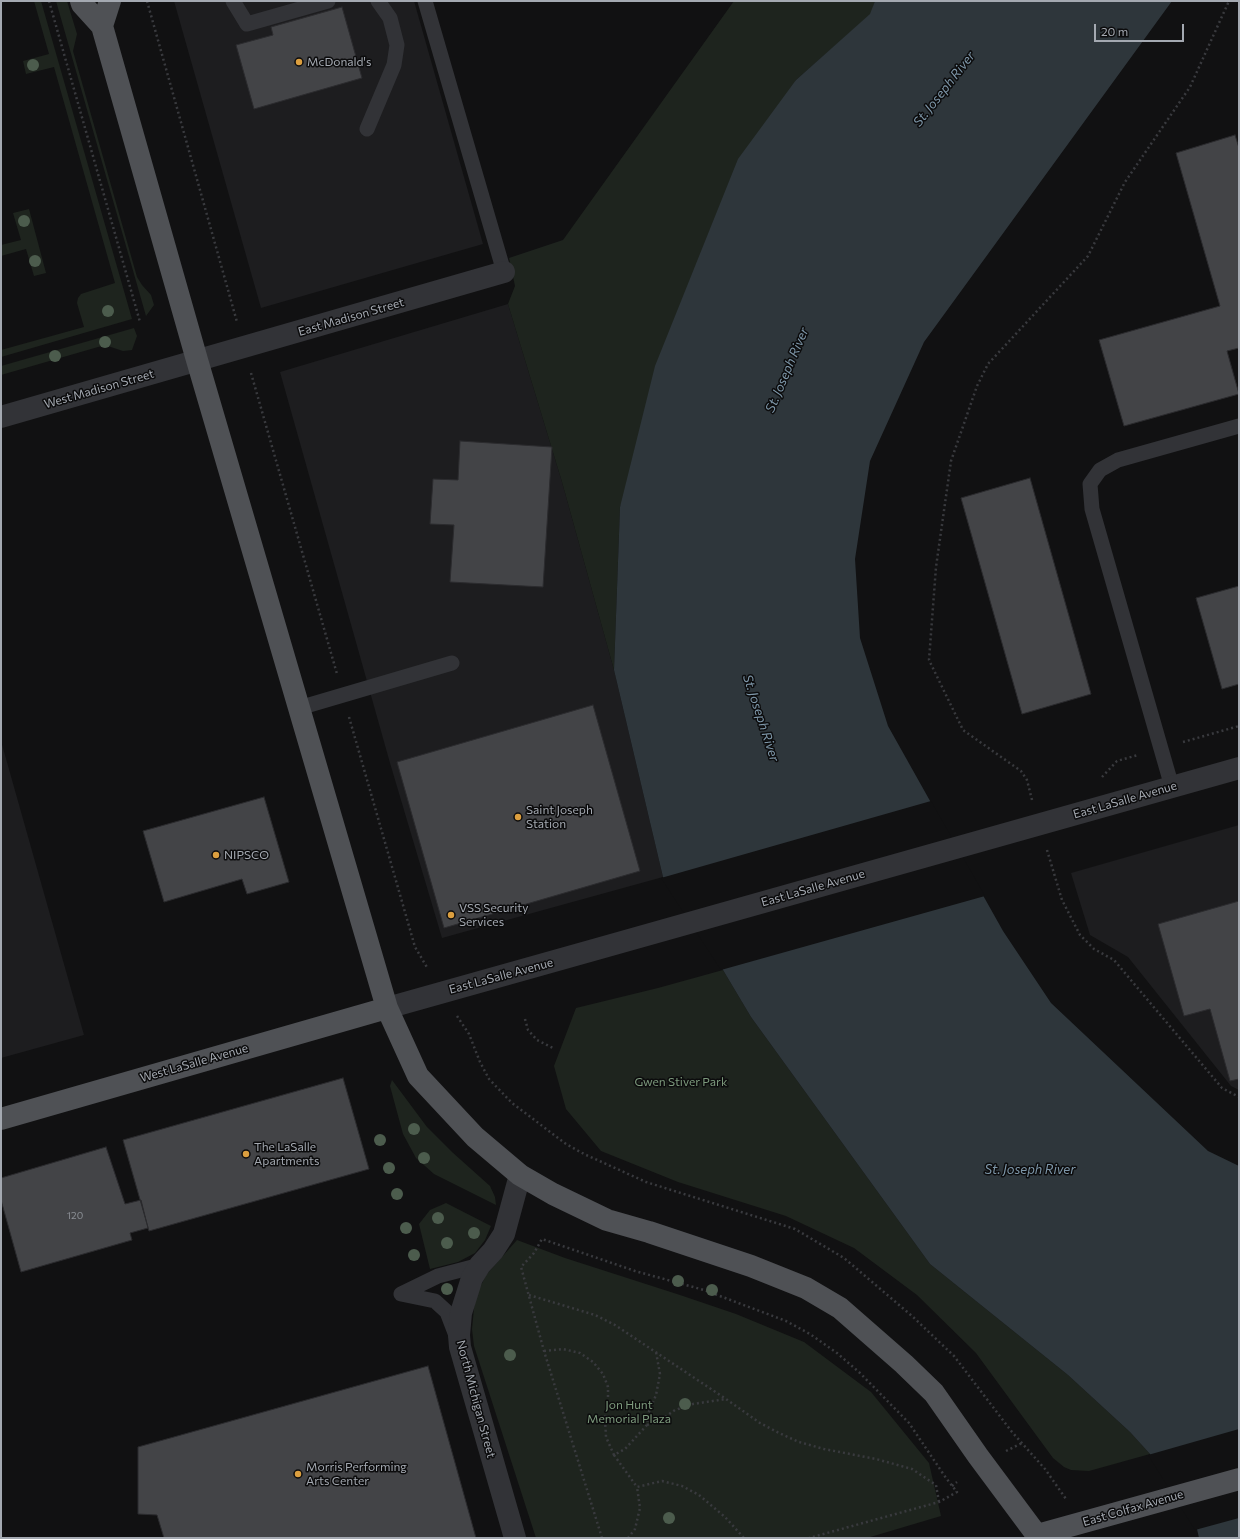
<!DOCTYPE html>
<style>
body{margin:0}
#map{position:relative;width:1240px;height:1539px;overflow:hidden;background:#111112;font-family:Commissioner,sans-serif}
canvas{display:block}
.frame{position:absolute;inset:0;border:2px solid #a4a9b1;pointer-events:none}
.scale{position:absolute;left:1094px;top:24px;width:90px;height:18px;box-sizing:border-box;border:2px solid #a4a9b1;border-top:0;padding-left:5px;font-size:12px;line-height:14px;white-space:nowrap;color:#a4a9b1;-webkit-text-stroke:3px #0c0c0d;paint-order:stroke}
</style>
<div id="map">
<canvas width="1240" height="1539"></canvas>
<div class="frame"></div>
<div class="scale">20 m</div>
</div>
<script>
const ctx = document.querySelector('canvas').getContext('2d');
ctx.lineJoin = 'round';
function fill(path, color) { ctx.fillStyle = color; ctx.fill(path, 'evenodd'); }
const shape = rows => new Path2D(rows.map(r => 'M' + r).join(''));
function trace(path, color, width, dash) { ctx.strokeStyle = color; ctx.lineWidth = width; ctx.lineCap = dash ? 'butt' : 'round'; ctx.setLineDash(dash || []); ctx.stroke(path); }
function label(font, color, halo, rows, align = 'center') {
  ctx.font = font + ' Commissioner,sans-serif'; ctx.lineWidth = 3; ctx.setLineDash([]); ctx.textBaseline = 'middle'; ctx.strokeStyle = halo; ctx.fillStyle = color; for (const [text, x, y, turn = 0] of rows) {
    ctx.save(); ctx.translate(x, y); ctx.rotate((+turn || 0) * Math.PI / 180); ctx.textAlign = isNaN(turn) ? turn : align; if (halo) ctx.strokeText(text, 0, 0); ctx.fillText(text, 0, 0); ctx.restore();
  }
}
fill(shape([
 [174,1,414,1,483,244,261,308],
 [508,304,562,482,614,670,663,877,442,938,390,763,280,372],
 [1,741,84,1035,1,1058],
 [1239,825,1239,1090,1231,1086,1128,957,1090,935,1071,873]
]), '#1d1d1f');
fill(shape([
 [34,1,41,1,132,319,1,357,1,350,84,327,77,303,78,298,81,294,115,283,54,67,26,74,23,61,49,54],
 [56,1,67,1,77,34,73,51,137,277,142,285,151,295,154,305,146,316],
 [734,1,875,1,871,14,796,80,620,507,614,670,562,482,508,304,515,286,509,258,563,240],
 [29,209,46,273,34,276,26,249,1,256,1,245,21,240,13,213],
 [134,328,137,336,132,350,123,351,105,345,1,375,1,366],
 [723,970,751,1017,930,1264,1068,1375,1130,1432,1150,1454,1089,1471,1071,1470,1064,1467,1053,1458,976,1353,917,1295,854,1248,786,1216,678,1182,601,1151,566,1109,554,1066,576,1008,658,988],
 [392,1080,427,1127,452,1152,490,1186,495,1197,496,1205,434,1174,416,1158,403,1134,390,1086],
 [446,1203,491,1226,485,1240,475,1253,458,1262,430,1269,419,1224,430,1210],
 [517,1240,565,1258,680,1295,736,1314,804,1342,871,1392,929,1463,941,1516,867,1538,536,1538,474,1346,472,1329,475,1298,486,1275]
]), '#1e241e');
fill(shape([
 [875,1,1172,1,924,342,870,461,855,559,860,638,888,726,1003,931,1051,1003,1208,1151,1239,1166,1239,1538,1199,1538,1197,1529,1150,1454,1130,1432,1068,1375,930,1264,751,1017,723,970,663,877,614,670,620,507,655,366,738,159,796,80,870,14]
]), '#2e363b');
fill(shape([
 [931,801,985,896,721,970,661,878],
 [1239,1429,1239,1518,1195,1530,1148,1455]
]), '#111112');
const building = shape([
 [342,7,362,78,254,109,236,45,273,35,271,27,342,7],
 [1235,135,1239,148,1239,348,1227,351,1239,394,1124,426,1099,340,1220,306,1176,153,1235,135],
 [460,441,552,447,543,587,450,582,454,525,430,524,433,479,458,480,460,441],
 [1030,478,1091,694,1022,714,961,498,1030,478],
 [1239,586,1239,684,1222,689,1196,598,1239,586],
 [593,705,640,871,444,928,397,762,593,705],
 [264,797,289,882,247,894,242,879,164,902,143,831,264,797],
 [1239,901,1239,1079,1230,1081,1210,1009,1184,1016,1158,924,1239,901],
 [343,1078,369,1169,149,1231,123,1140,343,1078],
 [106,1147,125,1204,141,1200,148,1228,130,1233,132,1240,21,1272,1,1200,1,1178,106,1147],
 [428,1366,476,1538,164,1538,157,1515,138,1514,138,1447,428,1366]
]);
fill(building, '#434447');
trace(building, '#2b2b2e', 1);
trace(shape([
 [49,1,140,322],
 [147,1,237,322],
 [251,373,337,674],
 [349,717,415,947,428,969],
 [1183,742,1239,726],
 [1102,777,1117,761,1138,755],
 [1032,800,1027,780,1021,771,963,730,929,660,936,567,951,461,977,386,988,364,1088,256,1125,182,1190,87,1229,1],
 [1047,850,1062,900,1080,935,1094,949,1114,960,1222,1088,1239,1097],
 [457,1016,469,1034,480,1062,489,1079,512,1103,566,1144,584,1154,646,1182,795,1229,844,1258,912,1316,954,1356,1012,1432,1045,1469,1066,1499],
 [525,1019,528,1030,537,1040,553,1048],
 [529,1295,595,1315,615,1325,726,1399,760,1423,779,1433,799,1442,824,1449,876,1459,912,1469,936,1485,939,1502],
 [544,1351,563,1349,580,1353,593,1362,603,1374,608,1387,608,1401,605,1419,606,1437,614,1455,625,1449,647,1425,648,1414,656,1395,660,1374,656,1352],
 [647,1425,659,1421,675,1410,693,1404,726,1399],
 [1006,1451,1022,1443],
 [614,1455,637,1487,662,1481,682,1486,699,1495,725,1517,744,1538],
 [952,1486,957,1482],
 [602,1538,544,1351,521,1267,534,1253,542,1239,635,1271,704,1290,786,1321,810,1334,837,1353,860,1373,909,1423,946,1478,957,1492,939,1502,809,1538],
 [628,1538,635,1529,640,1508,637,1487]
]), '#393a3e', 2.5, [2, 3]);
trace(shape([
 [233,1,247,24,328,1],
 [425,1,504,272],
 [367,129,394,65,397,45,390,18,378,1],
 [299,708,452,663],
 [1172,787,1092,509,1090,484,1100,470,1118,460,1239,426],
 [401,1294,435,1301,447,1312,457,1338],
 [401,1294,438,1276,480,1265]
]), '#323337', 15);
trace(shape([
 [1,417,504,272],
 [515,1538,460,1347,459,1335,461,1313,472,1278,480,1265,493,1251,504,1234,520,1175]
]), '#323337', 22);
trace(shape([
 [387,1008,597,949,1239,768]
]), '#323337', 22);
trace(shape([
 [81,1,82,4,102,26,197,360,387,1008,418,1076,475,1137,520,1175,553,1194,607,1220,649,1232,751,1266,806,1288,840,1308,904,1364,934,1393,978,1456,1039,1538],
 [102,26,110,1],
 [1,1119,387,1008],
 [1037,1535,1239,1479]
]), '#4f5155', 22);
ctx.fillStyle = '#4c5c4d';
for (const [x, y] of [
 [33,65],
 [24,221],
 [35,261],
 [108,311],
 [105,342],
 [55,356],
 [414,1129],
 [380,1140],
 [424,1158],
 [389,1168],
 [397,1194],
 [438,1218],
 [406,1228],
 [474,1233],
 [447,1243],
 [414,1255],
 [678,1281],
 [447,1289],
 [712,1290],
 [510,1355],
 [685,1404],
 [669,1518]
]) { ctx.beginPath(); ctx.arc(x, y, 6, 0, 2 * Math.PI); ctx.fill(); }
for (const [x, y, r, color] of [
 [299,62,4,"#dc9f3f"],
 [518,817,4,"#dc9f3f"],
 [216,855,4,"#dc9f3f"],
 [451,915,4,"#dc9f3f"],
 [246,1154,4,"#dc9f3f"],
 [298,1474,4,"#dc9f3f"]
]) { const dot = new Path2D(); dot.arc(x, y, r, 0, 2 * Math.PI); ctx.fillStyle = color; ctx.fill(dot); trace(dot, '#0c0c0d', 1.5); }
label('10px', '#8c9096', null, [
 ["120",75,1216]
]);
label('12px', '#a4a9b1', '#0c0c0d', [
 ["McDonald's",307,62],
 ["Saint Joseph",526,810],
 ["Station",526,824],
 ["NIPSCO",224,855],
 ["VSS Security",459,908],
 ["Services",459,922],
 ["The LaSalle",254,1147],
 ["Apartments",254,1161],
 ["Morris Performing",306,1467],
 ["Arts Center",306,1481]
], 'left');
label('12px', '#a4a9b1', '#0c0c0d', [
 ["East Madison Street",351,317,-16],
 ["West Madison Street",99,389,-16],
 ["East LaSalle Avenue",1125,800,-16],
 ["East LaSalle Avenue",813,888,-16],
 ["East LaSalle Avenue",501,976,-15],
 ["West LaSalle Avenue",194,1063,-16],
 ["North Michigan Street",476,1399,75],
 ["East Colfax Avenue",1133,1508,-16]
]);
label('12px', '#7d9a7d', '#0c0c0d', [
 ["Gwen Stiver Park",681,1082],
 ["Jon Hunt",629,1405],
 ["Memorial Plaza",629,1419]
]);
label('italic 13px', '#7e97a9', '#0c0c0d', [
 ["St. Joseph River",944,89,-52],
 ["St. Joseph River",787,370,-67],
 ["St. Joseph River",761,718,72],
 ["St. Joseph River",1030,1170]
]);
</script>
